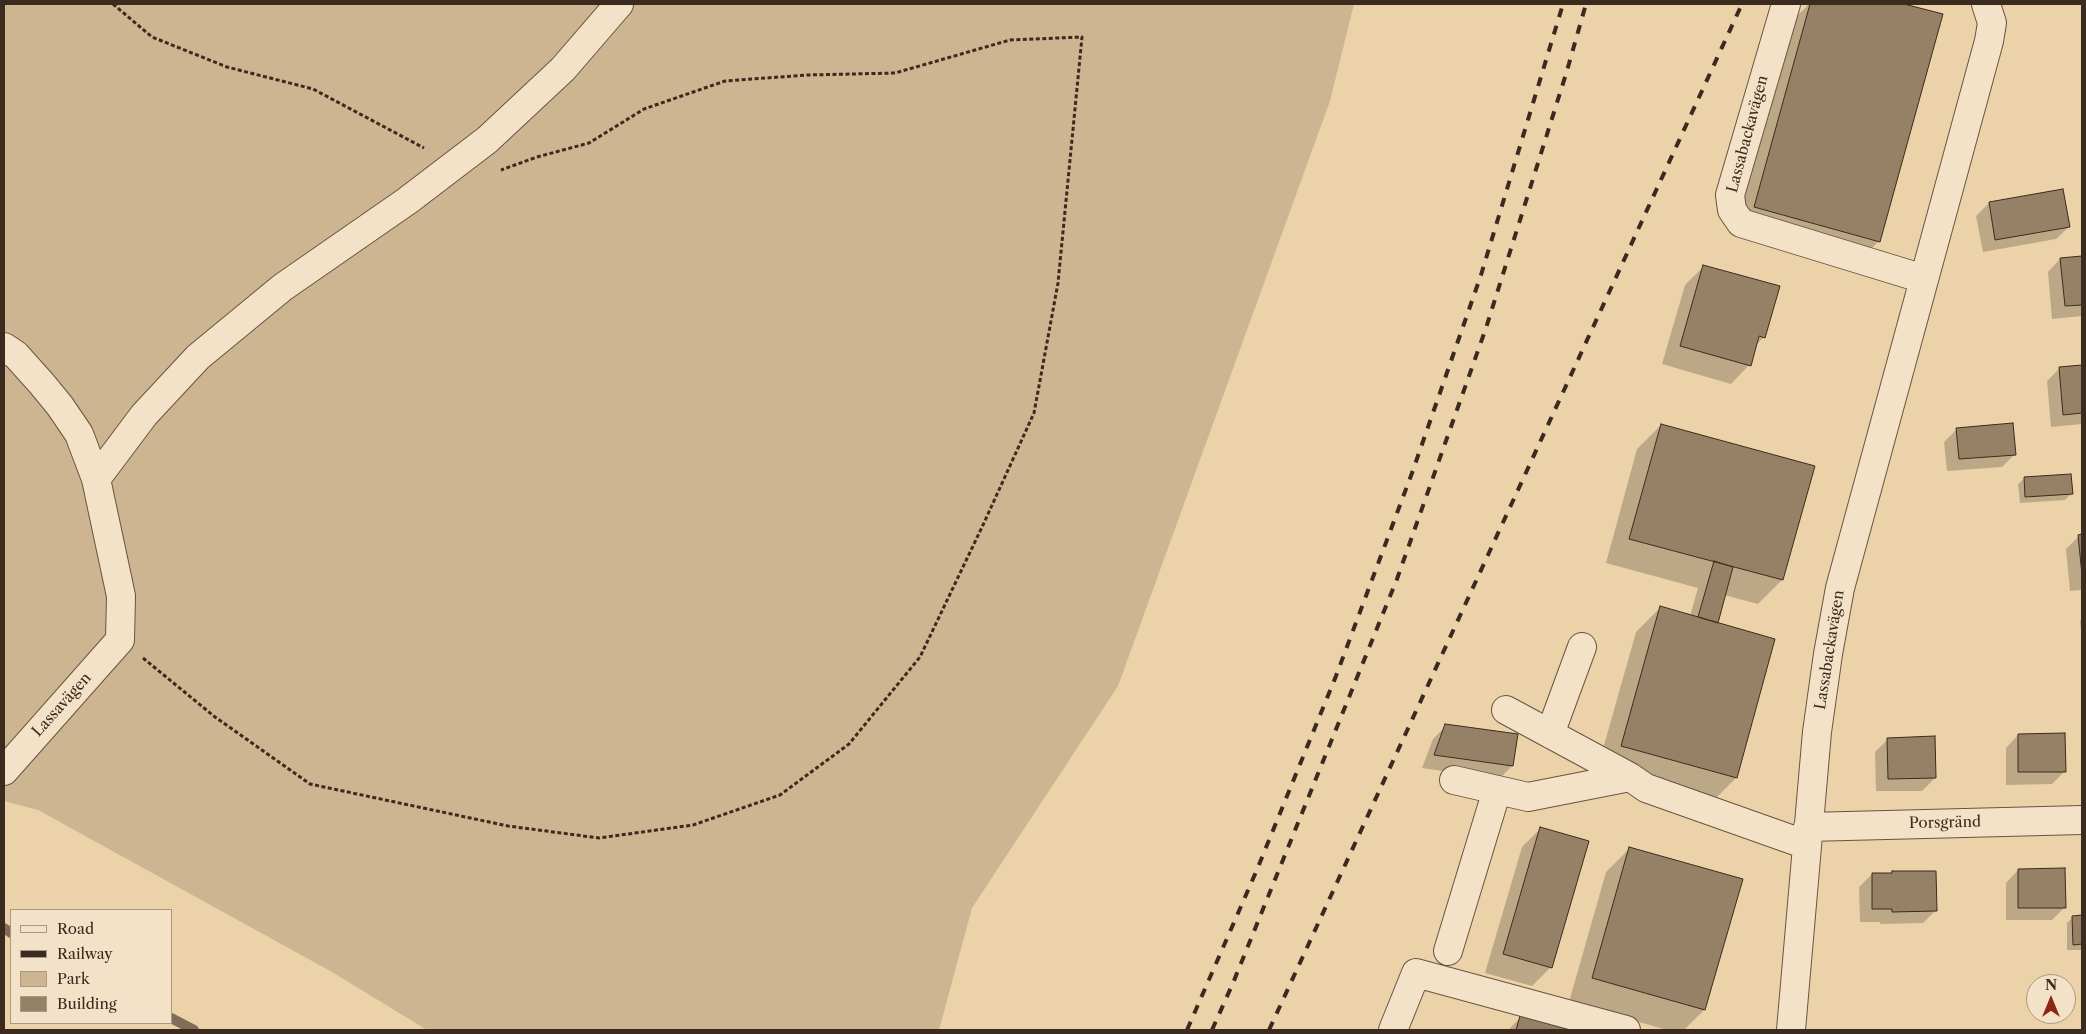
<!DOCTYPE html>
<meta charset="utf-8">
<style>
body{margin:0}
#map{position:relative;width:2086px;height:1034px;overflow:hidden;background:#ecd2a9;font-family:"Libre Caslon Text",serif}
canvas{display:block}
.frame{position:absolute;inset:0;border:5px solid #3b2a1e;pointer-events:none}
.legend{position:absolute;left:10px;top:909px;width:162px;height:115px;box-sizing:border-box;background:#f3e2c7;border:1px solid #a99883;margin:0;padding:6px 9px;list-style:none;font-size:15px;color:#3b2a1e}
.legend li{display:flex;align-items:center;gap:10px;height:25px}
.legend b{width:25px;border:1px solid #a99883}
.north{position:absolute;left:2026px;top:974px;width:50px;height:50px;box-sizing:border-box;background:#f3e2c7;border:1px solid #a99883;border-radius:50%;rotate:0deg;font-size:14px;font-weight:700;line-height:20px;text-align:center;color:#3b2a1e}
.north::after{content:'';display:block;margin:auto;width:18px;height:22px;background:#8f2418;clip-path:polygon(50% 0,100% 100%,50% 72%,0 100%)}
</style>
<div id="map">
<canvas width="2086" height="1034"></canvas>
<div class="frame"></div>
<ul class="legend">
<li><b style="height:6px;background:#f3e2c7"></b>Road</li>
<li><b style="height:6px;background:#3b2a1e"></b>Railway</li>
<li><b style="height:14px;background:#ceb591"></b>Park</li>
<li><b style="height:14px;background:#978166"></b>Building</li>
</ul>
<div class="north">N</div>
</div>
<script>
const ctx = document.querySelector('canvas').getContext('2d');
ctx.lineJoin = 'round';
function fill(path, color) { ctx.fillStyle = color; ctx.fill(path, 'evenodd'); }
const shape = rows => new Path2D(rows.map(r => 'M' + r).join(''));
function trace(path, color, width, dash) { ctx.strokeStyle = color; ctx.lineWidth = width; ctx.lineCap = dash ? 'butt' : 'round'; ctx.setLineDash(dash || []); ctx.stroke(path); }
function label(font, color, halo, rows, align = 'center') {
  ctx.font = font + ' "Libre Caslon Text",serif'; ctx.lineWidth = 5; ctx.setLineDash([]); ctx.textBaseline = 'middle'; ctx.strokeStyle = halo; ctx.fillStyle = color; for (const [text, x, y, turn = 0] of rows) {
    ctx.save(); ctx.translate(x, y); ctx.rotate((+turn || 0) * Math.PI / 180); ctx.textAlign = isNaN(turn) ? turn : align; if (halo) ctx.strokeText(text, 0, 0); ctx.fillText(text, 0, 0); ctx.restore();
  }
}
fill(shape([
 [4,4,1354,4,1330,101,1118,686,972,908,939,1030,427,1030,332,972,38,810,4,801]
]), '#ceb591');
fill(shape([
 [1809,4,1900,4,1941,15,1879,241,1855,265,1731,231,1788,25],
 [1989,203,2069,227,2056,239,1983,252,1976,216],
 [2082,257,2082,316,2052,319,2048,272,2060,259],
 [1704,266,1764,337,1755,346,1749,365,1731,384,1662,364,1685,285],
 [2082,367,2082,424,2051,427,2047,381,2060,368],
 [1661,425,1782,580,1758,604,1724,595,1717,624,1736,778,1712,802,1597,770,1636,632,1660,608,1690,616,1698,588,1606,563,1637,449],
 [1957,429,2015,454,2002,467,1947,471,1944,442],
 [2025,478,2071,494,2065,500,2020,503,2018,484],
 [2079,536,2082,536,2082,590,2070,591,2066,549],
 [2082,619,2082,640,2080,621],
 [1446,726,1512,766,1499,779,1422,768,1433,739],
 [2018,735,2065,771,2052,784,2006,785,2006,748],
 [1888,739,1935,778,1922,791,1876,791,1875,752],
 [1541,828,1551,967,1532,986,1485,973,1522,847],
 [1630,848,1741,880,1704,1010,1684,1030,1667,1030,1569,1002,1606,872],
 [2018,870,2065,907,2052,920,2006,920,2006,883],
 [1892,872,1936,910,1923,923,1880,924,1880,922,1860,922,1859,887,1872,874,1890,874],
 [2073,917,2082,917,2082,950,2067,950,2067,923],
 [1520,1018,1566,1030,1508,1030]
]), '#0003');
trace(shape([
 [4,928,11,933],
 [171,1018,194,1030]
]), '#816d55', 10);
const building = shape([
 [1810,4,1904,4,1943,14,1880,242,1754,207,1810,4],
 [2063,189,2070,227,1995,240,1989,202,2063,189],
 [2082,256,2082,305,2065,306,2060,258,2082,256],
 [1703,265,1780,286,1765,338,1759,336,1751,366,1680,346,1703,265],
 [2082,365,2082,413,2063,415,2059,367,2082,365],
 [2013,423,2016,455,1959,459,1956,428,2013,423],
 [1661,424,1815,466,1783,580,1629,539,1661,424],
 [2071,474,2073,494,2025,497,2024,477,2071,474],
 [2082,534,2082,575,2078,535,2082,534],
 [1714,561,1733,567,1718,623,1698,617,1714,561],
 [1660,606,1775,639,1737,778,1621,746,1660,606],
 [1445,724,1518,734,1513,766,1434,755,1445,724],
 [2065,733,2066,772,2018,772,2018,734,2065,733],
 [1935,736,1936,778,1888,779,1887,738,1935,736],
 [1540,827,1589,841,1552,968,1503,954,1540,827],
 [1629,847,1743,879,1705,1010,1592,978,1629,847],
 [2065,868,2066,908,2018,908,2018,869,2065,868],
 [1892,871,1936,871,1937,911,1892,912,1892,909,1872,909,1872,873,1892,873,1892,871],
 [2082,915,2082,944,2073,945,2072,916,2082,915],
 [1520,1016,1571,1030,1516,1030,1520,1016]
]);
fill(building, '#978166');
trace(building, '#3b2a1e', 1);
const minor = shape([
 [1786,4,1730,195,1732,210,1741,223,1924,279],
 [4,347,16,355,42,384,60,406,79,434,96,479,121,596,120,640,4,771],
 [96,479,144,415,198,357,283,287,407,201,487,140,563,69,619,4],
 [1506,710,1630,777,1646,788,1807,845],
 [1550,734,1582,647],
 [1454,780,1528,797,1630,777],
 [1808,827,2082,820],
 [1448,951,1497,790],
 [1393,1030,1416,973,1626,1030],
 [1791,1030,1817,732,1828,654,1840,588,1989,41,1992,23,1986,4]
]);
trace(minor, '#675441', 30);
trace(shape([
 [113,4,152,37,227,67,313,89,424,148],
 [143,658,215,717,310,784,508,826,599,838,693,825,780,795,849,744,920,657,983,525,1034,413,1058,283,1082,37,1010,40,895,73,807,75,725,81,644,109,589,143,537,157,501,170]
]), '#3b2a1e', 3, [4, 2.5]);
trace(minor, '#f3e2c7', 28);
trace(shape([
 [1187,1030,1256,872,1336,676,1412,473,1481,275,1563,4],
 [1212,1030,1233,983,1397,579,1486,328,1566,74,1586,4],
 [1269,1030,1742,4]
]), '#3b2a1e', 4, [9, 9]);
label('15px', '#3b2a1e', '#f3e2c7', [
 ["Lassabackavägen",1748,134,-75],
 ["Lassabackavägen",1830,650,-81],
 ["Lassavägen",62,705,-48],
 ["Porsgränd",1945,823,-1]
]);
</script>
